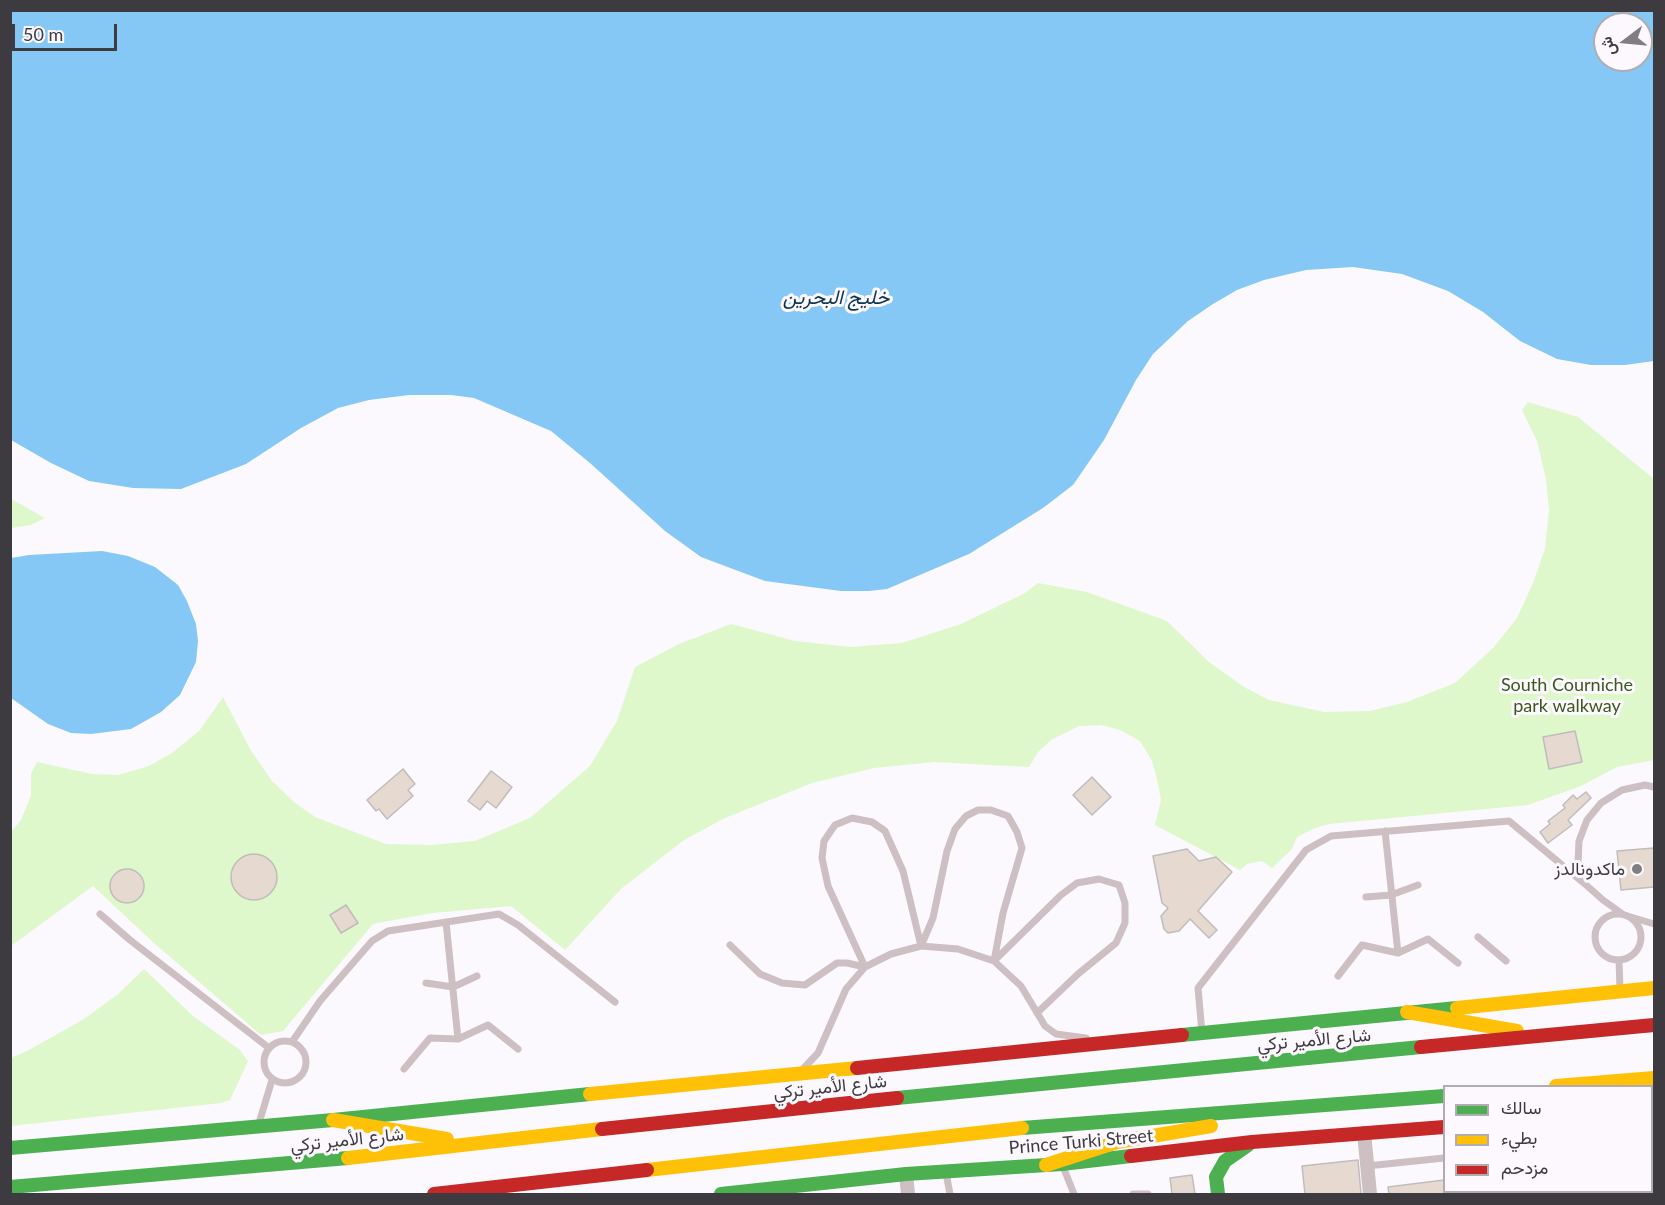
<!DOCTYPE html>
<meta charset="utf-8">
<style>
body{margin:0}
#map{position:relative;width:1665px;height:1205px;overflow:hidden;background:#fbf9fd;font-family:Lato,Vazirmatn,sans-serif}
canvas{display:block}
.frame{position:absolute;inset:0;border:12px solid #3e3b40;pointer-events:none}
.legend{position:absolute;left:1443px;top:1085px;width:210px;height:108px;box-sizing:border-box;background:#fcf8fe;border:2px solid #b0acb2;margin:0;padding:8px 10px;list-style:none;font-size:18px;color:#3e3b40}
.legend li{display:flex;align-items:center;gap:12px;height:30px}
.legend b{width:30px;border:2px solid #b0acb2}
.north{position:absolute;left:1593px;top:12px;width:60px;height:60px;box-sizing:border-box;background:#fcf8fe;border:2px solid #b0acb2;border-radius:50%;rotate:254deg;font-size:16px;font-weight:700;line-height:24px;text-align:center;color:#3e3b40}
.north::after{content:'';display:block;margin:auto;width:21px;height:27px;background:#807e82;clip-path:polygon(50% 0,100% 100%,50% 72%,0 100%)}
.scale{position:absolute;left:12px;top:24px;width:105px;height:27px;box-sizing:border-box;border:3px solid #3e3b40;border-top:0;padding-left:8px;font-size:18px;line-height:21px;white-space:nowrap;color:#3e3b40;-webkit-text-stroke:4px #fcf8fe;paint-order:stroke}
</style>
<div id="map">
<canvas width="1665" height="1205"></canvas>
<div class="frame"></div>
<ul class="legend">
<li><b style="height:8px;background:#4caf50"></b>سالك</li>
<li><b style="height:8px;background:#ffc107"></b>بطيء</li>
<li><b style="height:8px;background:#c62828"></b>مزدحم</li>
</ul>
<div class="north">ش</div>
<div class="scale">50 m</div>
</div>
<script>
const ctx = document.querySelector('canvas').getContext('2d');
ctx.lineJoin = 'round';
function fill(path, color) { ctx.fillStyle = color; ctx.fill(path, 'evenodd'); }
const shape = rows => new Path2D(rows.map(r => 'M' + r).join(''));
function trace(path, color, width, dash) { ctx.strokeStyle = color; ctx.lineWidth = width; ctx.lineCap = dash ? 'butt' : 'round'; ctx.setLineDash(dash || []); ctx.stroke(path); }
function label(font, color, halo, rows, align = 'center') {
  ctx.font = font + ' Lato,Vazirmatn,sans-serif'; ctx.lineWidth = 6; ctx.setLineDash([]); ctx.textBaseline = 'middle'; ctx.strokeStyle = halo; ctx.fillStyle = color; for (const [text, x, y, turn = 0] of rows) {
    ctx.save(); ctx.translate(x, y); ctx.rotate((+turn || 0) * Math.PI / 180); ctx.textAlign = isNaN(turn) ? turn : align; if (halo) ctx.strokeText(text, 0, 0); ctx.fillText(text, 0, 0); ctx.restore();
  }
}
fill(shape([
 [1528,402,1578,417,1654,479,1654,760,1617,767,1581,786,1528,805,1329,824,1315,828,1297,837,1292,849,1272,868,1262,861,1247,864,1240,870,1155,825,1161,800,1157,779,1152,761,1140,741,1120,730,1101,725,1079,726,1051,740,1038,752,1029,767,934,762,874,768,812,783,725,818,684,840,621,889,565,950,511,906,432,913,373,924,283,1031,261,1035,155,944,93,886,11,946,11,832,21,820,31,795,31,774,37,762,92,774,118,775,149,766,172,753,199,731,223,697,250,749,272,781,294,802,315,817,386,844,431,845,475,841,530,818,590,766,617,721,635,667,679,644,731,624,795,641,851,647,902,643,961,624,1025,593,1038,583,1087,592,1167,621,1209,662,1244,687,1269,700,1324,712,1370,711,1407,702,1455,683,1493,648,1517,618,1533,583,1545,549,1549,510,1546,479,1537,441,1522,410],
 [11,499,45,518,31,525,11,528],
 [144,969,193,1016,240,1050,248,1061,230,1100,221,1103,11,1126,11,1058,27,1051,84,1019,117,995]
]), '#def7cb');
fill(shape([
 [11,10,1654,11,1654,361,1625,365,1591,365,1557,359,1520,341,1483,312,1448,291,1402,274,1353,267,1306,270,1264,280,1237,290,1213,304,1188,321,1153,354,1136,380,1104,440,1073,485,1043,508,969,554,887,589,869,591,841,591,765,581,701,557,665,531,590,463,551,431,474,398,451,395,409,395,369,400,338,408,301,428,246,464,181,489,133,488,89,481,51,463,11,440],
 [1605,24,1641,24,1641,60,1605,60],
 [102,551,128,556,155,567,178,585,187,601,196,624,198,641,196,662,180,695,161,712,131,729,91,734,71,733,48,724,11,698,11,558,29,555]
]), '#85c8f5');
const building = shape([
 [1575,731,1582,762,1549,769,1543,737,1575,731],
 [403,769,415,784,408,790,413,796,387,819,379,809,376,811,367,800,403,769],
 [491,771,512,787,496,808,487,801,480,810,468,801,491,771],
 [1092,777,1111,797,1092,815,1073,795,1092,777],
 [1586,792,1591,798,1568,820,1572,825,1548,843,1540,832,1550,824,1548,821,1565,808,1563,805,1573,795,1577,799,1586,792],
 [1654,848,1654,887,1621,890,1617,851,1654,848],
 [1187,849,1199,861,1216,857,1232,872,1198,911,1217,930,1209,938,1190,919,1179,931,1168,933,1164,929,1161,916,1168,908,1162,903,1153,856,1187,849],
 '231 877a23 23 0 1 1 46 0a23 23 0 1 1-46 0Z',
 '110 886a17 17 0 1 1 34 0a17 17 0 1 1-34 0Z',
 [346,905,358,923,341,933,330,915,346,905],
 [1358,1160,1361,1194,1305,1194,1302,1166,1358,1160],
 [1192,1175,1195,1194,1172,1194,1170,1178,1192,1175],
 [1444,1180,1444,1194,1389,1194,1388,1187,1444,1180]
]);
fill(building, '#e6dad0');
trace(building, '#c0bcbc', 1.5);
trace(shape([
 [1654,787,1645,785,1622,790,1601,803,1587,820,1579,841,1578,863,1585,884,1603,900,1624,915,1654,924],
 [1385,831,1398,953],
 [1366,897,1391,895,1418,885],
 [100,914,130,940,269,1048],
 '1595 937a23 23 0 1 1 46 0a23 23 0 1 1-46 0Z',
 [446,922,458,1039],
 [1478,937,1506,961],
 [730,945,760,974,782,983,805,985,837,963,847,963,865,967],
 [921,946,933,918,947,851,955,829,966,816,978,810,991,810,1008,816,1017,832,1022,848,1003,913,994,961],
 [1619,960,1620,989],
 [994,961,1061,895,1077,883,1099,879,1119,885,1125,903,1125,923,1116,943,1078,974,1037,1013],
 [865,967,828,886,822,858,824,841,835,825,852,818,872,822,885,831,903,871,921,946],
 [1338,976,1362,945,1398,953,1428,939,1458,963],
 [426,983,453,987,477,976],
 [1202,1033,1198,988,1306,850,1331,836,1509,821,1585,884],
 '264 1062a21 21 0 1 1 42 0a21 21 0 1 1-42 0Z',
 [292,1042,320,1001,372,941,388,931,499,914,518,925,615,1002],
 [404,1069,430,1038,458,1039,488,1025,518,1049],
 [802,1070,818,1053,846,989,865,967,891,954,921,946,958,949,994,961,1021,986,1045,1026,1056,1034,1086,1038],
 [259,1123,272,1080],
 [1652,1158,1654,1157],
 [1062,1164,1074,1194],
 [1367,1166,1444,1158],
 [946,1173,950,1194],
 [1536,1192,1536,1194],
 [1133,1194,1148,1194]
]), '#cdbfc2', 7);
trace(shape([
 [1364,1133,1370,1194],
 [906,1174,908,1194]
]), '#cdbfc2', 14);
trace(shape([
 [1182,1035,1457,1008],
 [897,1098,1421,1047],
 [1022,1128,1444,1096],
 [10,1148,333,1120,590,1094],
 [10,1187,348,1158],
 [721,1194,906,1174,1062,1164,1131,1156],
 [1218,1194,1216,1177,1225,1161,1248,1145]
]), '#4caf50', 14);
trace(shape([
 [1457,1008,1654,988],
 [1407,1012,1517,1031],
 [1556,1086,1654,1078],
 [590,1094,857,1068],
 [333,1120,447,1139],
 [348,1158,602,1129],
 [1046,1165,1117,1142,1211,1126],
 [647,1170,1022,1128]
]), '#ffc107', 14);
trace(shape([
 [1421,1047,1654,1025],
 [857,1068,1182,1035],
 [1652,1110,1654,1110],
 [602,1129,897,1098],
 [1131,1156,1252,1142,1444,1127],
 [434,1194,647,1170]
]), '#c62828', 14);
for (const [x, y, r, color] of [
 [1637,869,6,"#807e82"]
]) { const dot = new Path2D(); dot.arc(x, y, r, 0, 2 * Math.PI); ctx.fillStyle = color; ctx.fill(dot); trace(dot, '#fcf8fe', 2); }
label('18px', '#3a591d', '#fcf8fe', [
 ["South Courniche",1567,685],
 ["park walkway",1567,706]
]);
label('18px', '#3e3b40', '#fcf8fe', [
 ["ماكدونالدز",1625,869]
], 'right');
label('18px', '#3e3b40', '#fcf8fe', [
 ["شارع الأمير تركي",1314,1040,-5],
 ["شارع الأمير تركي",830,1087,-6],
 ["شارع الأمير تركي",347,1140,-6],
 ["Prince Turki Street",1081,1142,-5]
]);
label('italic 20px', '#0b354e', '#fcf8fe', [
 ["خليج البحرين",836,298]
]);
</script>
